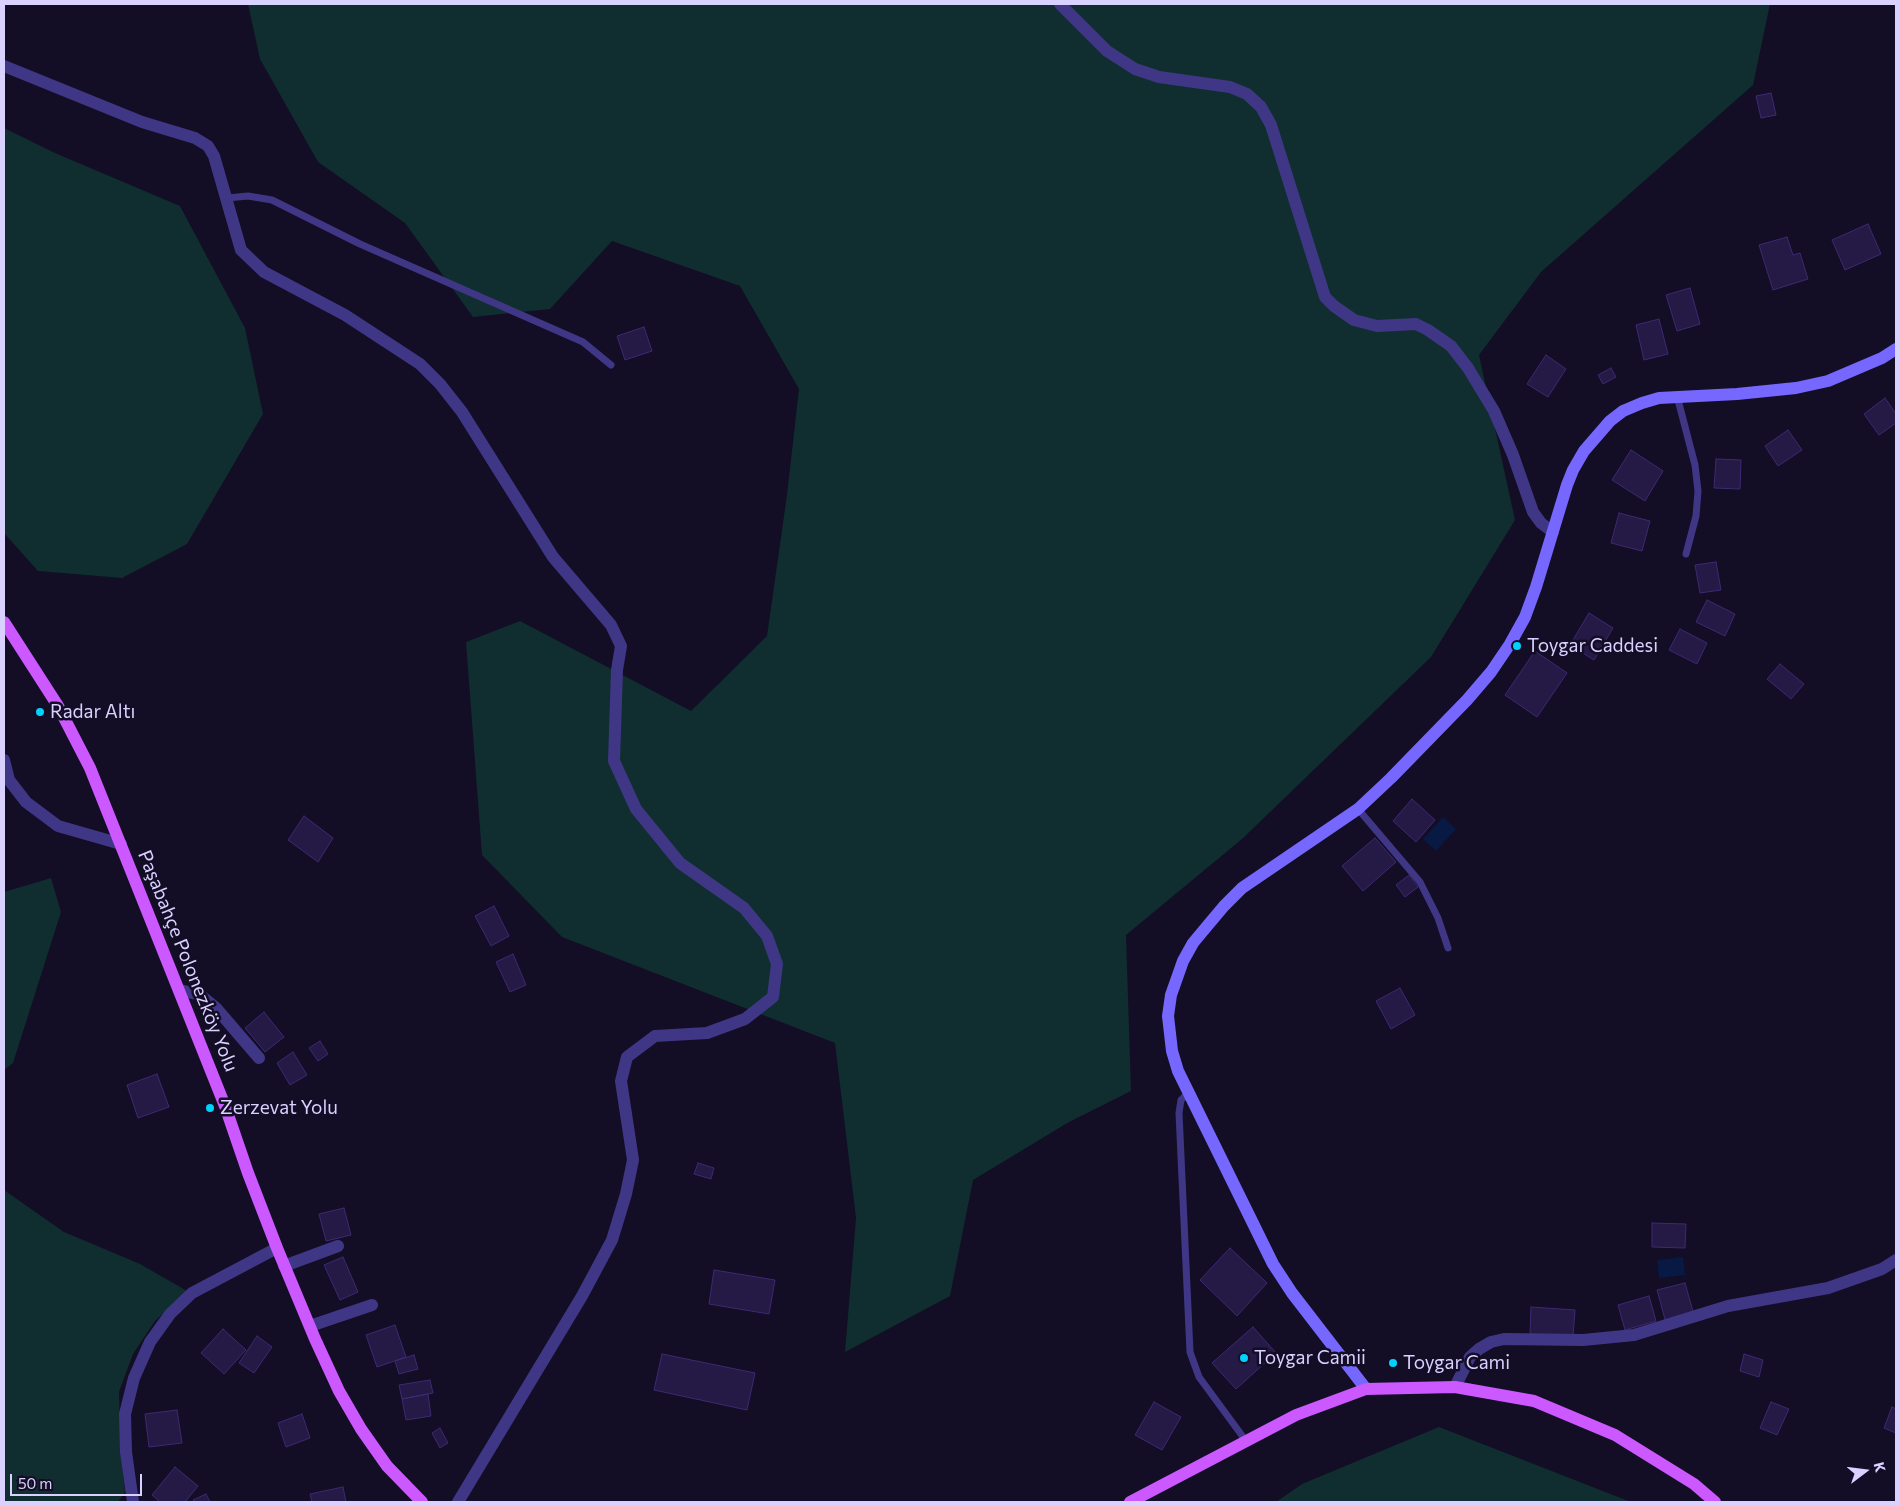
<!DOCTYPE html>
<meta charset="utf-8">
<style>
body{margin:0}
#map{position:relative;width:1900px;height:1506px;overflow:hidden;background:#130d25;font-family:Commissioner,sans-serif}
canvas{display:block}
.frame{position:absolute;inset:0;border:5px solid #d9d1ff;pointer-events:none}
.north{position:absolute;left:1840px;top:1446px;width:50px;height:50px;-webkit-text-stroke:4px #130d25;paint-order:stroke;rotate:75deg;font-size:14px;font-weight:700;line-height:20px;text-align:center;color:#d9d1ff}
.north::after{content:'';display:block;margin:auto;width:18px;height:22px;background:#d9d1ff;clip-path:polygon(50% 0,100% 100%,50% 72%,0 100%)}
.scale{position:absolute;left:10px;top:1474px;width:132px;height:22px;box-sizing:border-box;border:2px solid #d9d1ff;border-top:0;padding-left:6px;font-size:15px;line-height:18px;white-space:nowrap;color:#d9d1ff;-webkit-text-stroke:4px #130d25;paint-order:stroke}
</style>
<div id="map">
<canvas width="1900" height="1506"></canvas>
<div class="frame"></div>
<div class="north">K</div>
<div class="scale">50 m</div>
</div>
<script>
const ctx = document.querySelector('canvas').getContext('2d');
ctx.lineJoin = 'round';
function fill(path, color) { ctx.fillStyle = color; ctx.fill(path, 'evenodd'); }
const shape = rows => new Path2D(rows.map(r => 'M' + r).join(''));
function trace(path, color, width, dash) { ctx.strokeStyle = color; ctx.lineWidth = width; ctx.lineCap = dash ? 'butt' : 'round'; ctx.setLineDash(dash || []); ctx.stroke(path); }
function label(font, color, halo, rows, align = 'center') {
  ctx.font = font + ' Commissioner,sans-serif'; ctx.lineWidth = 5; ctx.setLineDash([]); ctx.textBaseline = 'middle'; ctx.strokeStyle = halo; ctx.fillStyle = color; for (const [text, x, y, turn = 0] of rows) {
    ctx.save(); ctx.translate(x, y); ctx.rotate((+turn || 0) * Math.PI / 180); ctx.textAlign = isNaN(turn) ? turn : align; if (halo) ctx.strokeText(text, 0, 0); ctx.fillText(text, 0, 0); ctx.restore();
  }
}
fill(shape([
 [248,4,1770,4,1753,85,1541,272,1479,355,1515,520,1431,657,1242,839,1126,935,1131,1091,1069,1122,973,1180,950,1296,845,1352,856,1218,835,1043,562,937,482,855,466,642,520,621,691,711,767,636,787,495,799,389,740,286,612,241,550,309,473,317,405,223,318,162,260,59],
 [4,128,55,153,180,206,245,328,263,414,187,544,122,578,38,571,4,533],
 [51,878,61,912,13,1063,4,1070,4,892],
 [4,1190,64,1232,140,1264,187,1291,155,1321,133,1354,119,1392,121,1456,125,1492,118,1502,4,1502],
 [1439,1427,1631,1502,1276,1502,1302,1484]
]), '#102e2f');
fill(shape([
 [1443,817,1456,829,1436,851,1423,839],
 [1683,1257,1685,1275,1659,1278,1657,1260]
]), '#081943');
const building = shape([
 [1771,93,1776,115,1761,118,1756,96,1771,93],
 [1868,224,1881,254,1845,270,1832,240,1868,224],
 [1787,237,1793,255,1800,253,1808,279,1773,290,1759,245,1787,237],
 [1690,288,1700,324,1677,331,1666,295,1690,288],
 [1659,319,1668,354,1644,360,1636,325,1659,319],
 [644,327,652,351,625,360,617,336,644,327],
 [1546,355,1566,369,1548,397,1527,384,1546,355],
 [1611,368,1616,377,1603,384,1598,375,1611,368],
 [1885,398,1896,414,1896,423,1879,435,1864,414,1885,398],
 [1788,430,1802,450,1778,466,1765,446,1788,430],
 [1631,450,1663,471,1645,501,1612,480,1631,450],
 [1716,459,1741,460,1740,489,1714,488,1716,459],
 [1619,513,1650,521,1642,551,1611,543,1619,513],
 [1716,562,1721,590,1700,593,1695,565,1716,562],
 [1707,600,1735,614,1725,636,1696,622,1707,600],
 [1589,613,1613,628,1594,660,1570,645,1589,613],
 [1680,629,1707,643,1697,664,1669,650,1680,629],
 [1535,651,1567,673,1537,717,1505,695,1535,651],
 [1780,664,1804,684,1791,699,1767,679,1780,664],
 [1412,799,1435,820,1416,842,1393,821,1412,799],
 [304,816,333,838,318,862,288,840,304,816],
 [1375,838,1396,862,1363,891,1342,866,1375,838],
 [1409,875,1418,887,1405,897,1396,885,1409,875],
 [494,906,509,936,491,946,475,916,494,906],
 [513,954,526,985,510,992,496,962,513,954],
 [1400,988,1415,1015,1391,1029,1376,1001,1400,988],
 [264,1012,284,1037,265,1052,245,1028,264,1012],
 [320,1041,328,1054,318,1061,309,1048,320,1041],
 [293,1052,307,1075,290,1085,277,1063,293,1052],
 [157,1074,169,1107,138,1118,127,1085,157,1074],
 [698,1163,714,1168,711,1179,694,1174,698,1163],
 [344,1208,351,1235,326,1241,319,1214,344,1208],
 [1652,1223,1686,1224,1685,1248,1652,1247,1652,1223],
 [1230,1248,1267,1283,1237,1316,1200,1280,1230,1248],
 [343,1257,358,1292,340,1300,324,1265,343,1257],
 [714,1270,775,1280,769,1314,709,1304,714,1270],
 [1685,1283,1694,1315,1666,1323,1657,1290,1685,1283],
 [1649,1296,1656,1321,1625,1330,1618,1305,1649,1296],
 [1531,1307,1575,1310,1573,1336,1530,1334,1531,1307],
 [395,1325,406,1357,377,1367,366,1335,395,1325],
 [1253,1327,1276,1353,1236,1389,1212,1363,1253,1327],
 [223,1329,246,1350,224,1374,201,1353,223,1329],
 [257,1336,272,1347,254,1373,239,1363,257,1336],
 [662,1354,755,1373,747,1410,654,1390,662,1354],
 [1744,1354,1763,1360,1759,1377,1740,1371,1744,1354],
 [414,1355,418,1369,399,1374,395,1361,414,1355],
 [430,1380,433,1393,402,1399,399,1385,430,1380],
 [428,1394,431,1416,406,1420,402,1399,428,1394],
 [1154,1402,1181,1417,1162,1450,1135,1435,1154,1402],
 [1771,1402,1789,1409,1777,1435,1760,1428,1771,1402],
 [1892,1407,1896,1409,1896,1433,1884,1428,1892,1407],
 [177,1410,182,1443,149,1447,145,1414,177,1410],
 [302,1414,310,1438,286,1447,278,1423,302,1414],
 [440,1428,448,1443,440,1448,432,1433,440,1428],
 [175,1467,198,1486,185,1502,160,1502,152,1495,175,1467],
 [343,1487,346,1502,312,1502,310,1494,343,1487],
 [206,1494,210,1502,195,1502,193,1500,206,1494]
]);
fill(building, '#251946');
trace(building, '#3d2a73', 1);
trace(shape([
 [227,198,248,196,272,200,360,244,583,342,611,365],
 [1677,396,1695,465,1698,491,1696,516,1686,554],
 [1358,809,1420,882,1438,918,1448,948],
 [1188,1093,1181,1100,1179,1113,1190,1352,1199,1377,1246,1441]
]), '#3f3785', 7);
trace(shape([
 [1060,4,1107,51,1135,69,1159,77,1230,87,1247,94,1261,107,1271,125,1325,297,1334,306,1354,320,1377,326,1416,324,1428,330,1451,346,1468,368,1494,411,1513,455,1533,512,1541,523,1553,532],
 [4,66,142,122,195,138,208,146,214,156,241,250,264,272,345,315,420,364,440,384,462,412,553,557,611,625,621,646,617,670,614,761,636,809,680,863,744,908,767,936,777,964,773,997,745,1019,707,1033,655,1036,627,1057,621,1081,633,1160,626,1194,612,1240,582,1296,458,1502],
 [4,760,9,780,26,802,58,826,121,844],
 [180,990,200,995,216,1008,259,1058],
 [284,1266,338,1246],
 [310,1326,372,1305],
 [1455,1387,1470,1357,1479,1349,1491,1342,1504,1339,1583,1340,1634,1335,1728,1306,1828,1288,1882,1269,1896,1260]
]), '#3f3785', 12);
trace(shape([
 [133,1502,126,1452,125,1414,134,1378,150,1342,170,1314,192,1293,277,1248]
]), '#3f3785', 12);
trace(shape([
 [1366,1389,1292,1293,1273,1264,1178,1071,1172,1051,1168,1016,1171,995,1183,961,1193,943,1208,925,1224,906,1242,888,1358,809,1391,778,1467,700,1491,672,1510,644,1525,617,1536,587,1567,485,1573,470,1584,451,1610,421,1623,411,1642,403,1659,398,1737,394,1796,388,1828,381,1882,358,1896,349]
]), '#7668ff', 12);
trace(shape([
 [4,622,58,706,90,768,225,1106,248,1173,277,1248,315,1339,339,1391,361,1429,387,1466,422,1502],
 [1130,1502,1296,1415,1366,1389,1455,1387,1534,1401,1615,1435,1694,1484,1715,1502]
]), '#cc58ff', 12);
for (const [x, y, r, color] of [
 [1517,646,5,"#00d2fc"],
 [40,712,5,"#00d2fc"],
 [210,1108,5,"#00d2fc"],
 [1244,1358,5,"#00d2fc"],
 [1393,1363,5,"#00d2fc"]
]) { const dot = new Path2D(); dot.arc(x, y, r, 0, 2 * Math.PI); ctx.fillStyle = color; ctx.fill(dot); trace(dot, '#130d25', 2); }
label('19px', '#d9d1ff', '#130d25', [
 ["Toygar Caddesi",1527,646],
 ["Radar Altı",50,712],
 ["Zerzevat Yolu",220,1108],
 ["Toygar Camii",1254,1358],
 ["Toygar Cami",1403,1363]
], 'left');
label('19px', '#d9d1ff', '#130d25', [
 ["Paşabahçe Polonezköy Yolu",188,961,68]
]);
</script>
